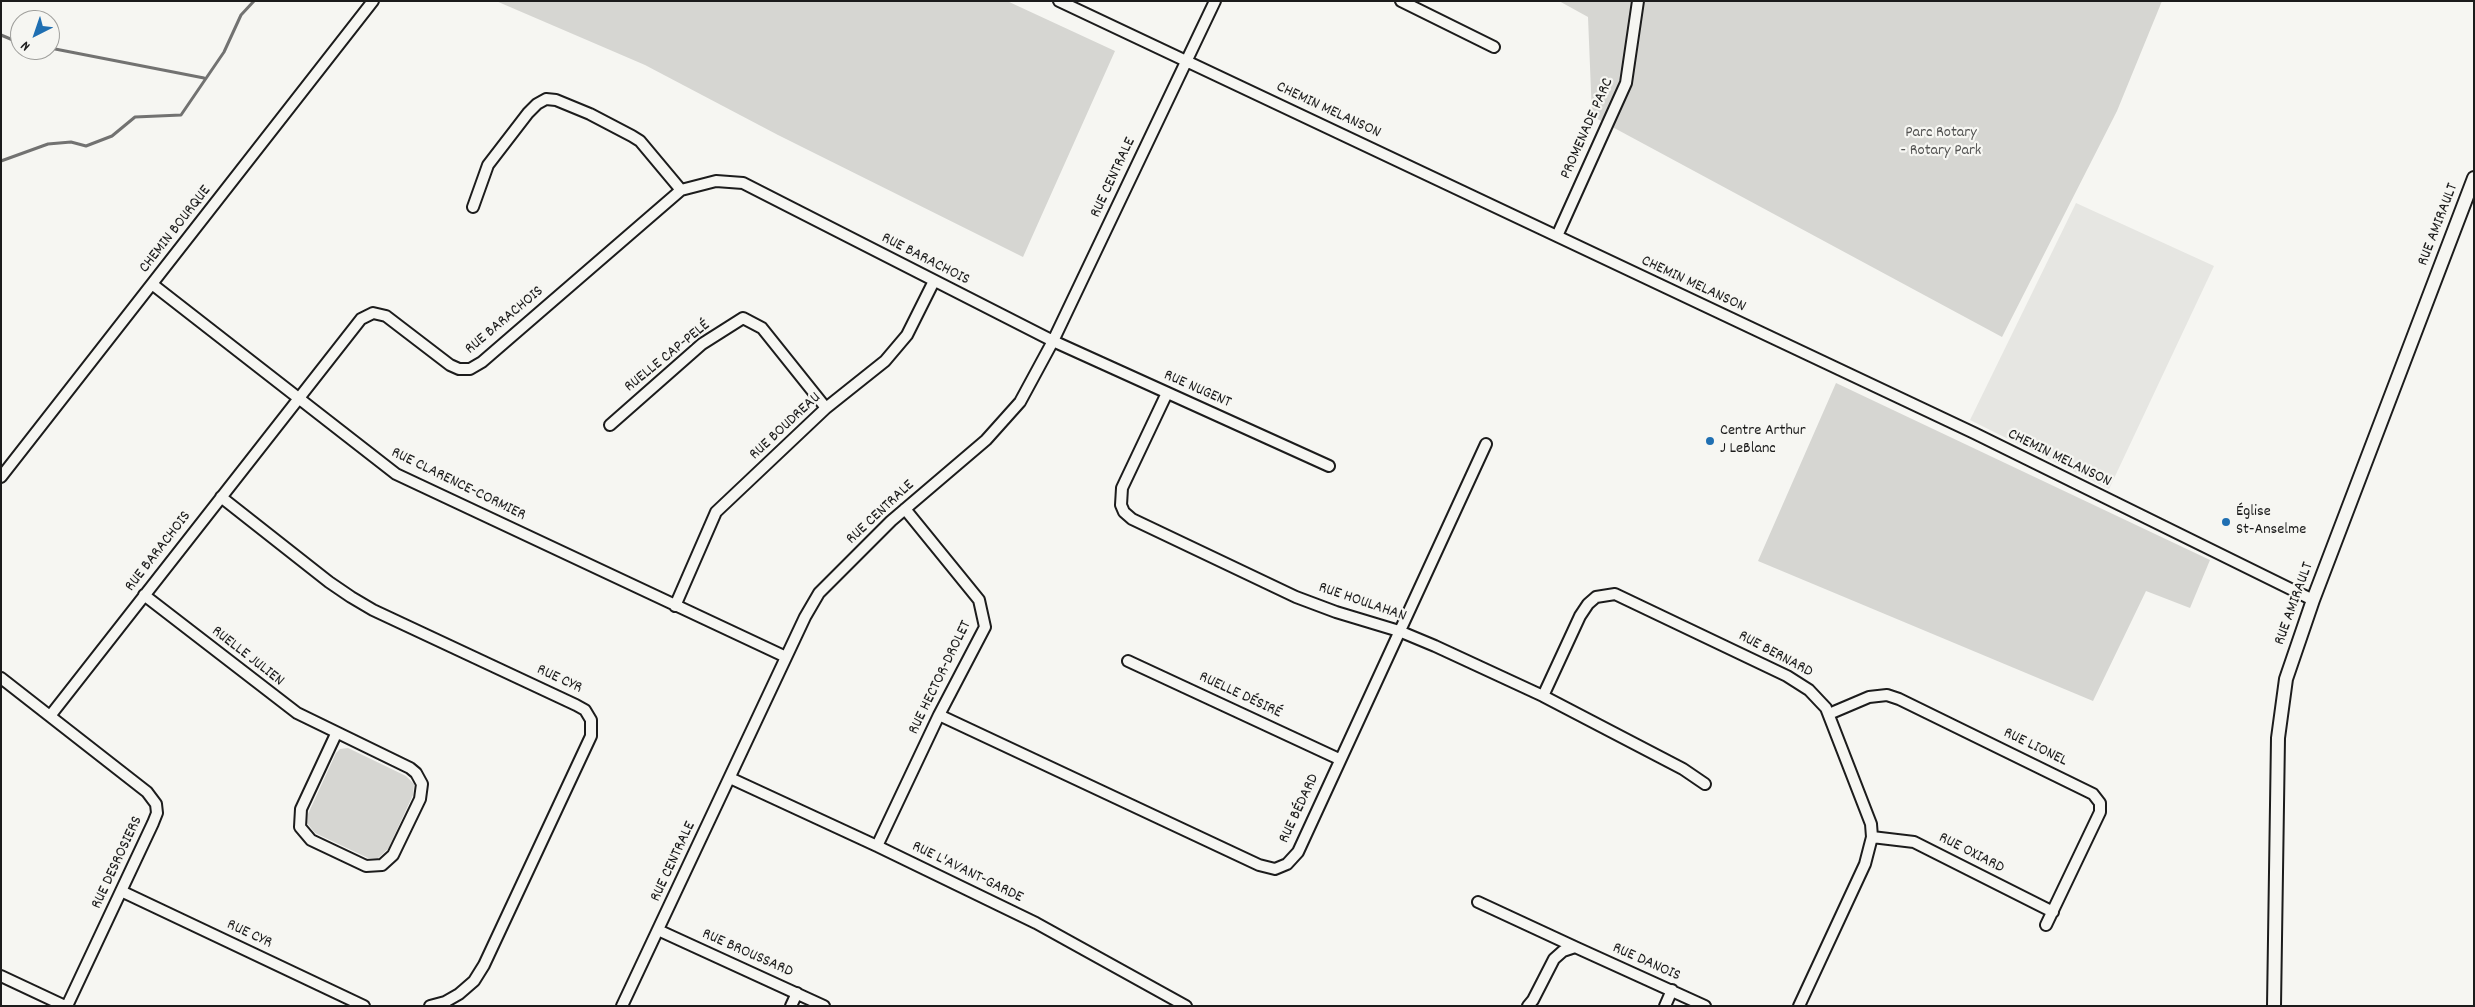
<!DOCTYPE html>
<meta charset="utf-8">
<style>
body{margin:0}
#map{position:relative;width:2475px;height:1007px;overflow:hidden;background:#f6f6f2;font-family:Dekko,sans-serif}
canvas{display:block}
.frame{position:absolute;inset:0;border:2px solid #1c1c1c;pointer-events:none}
.north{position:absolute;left:10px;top:10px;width:50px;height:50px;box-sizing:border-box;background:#f6f6f2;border:1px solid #9f9f9c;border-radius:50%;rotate:221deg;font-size:14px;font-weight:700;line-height:20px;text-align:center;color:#1c1c1c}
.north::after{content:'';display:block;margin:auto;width:18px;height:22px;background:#1f6fb2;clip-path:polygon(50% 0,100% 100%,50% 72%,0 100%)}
</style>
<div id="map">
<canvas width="2475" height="1007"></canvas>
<div class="frame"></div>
<div class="north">N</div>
</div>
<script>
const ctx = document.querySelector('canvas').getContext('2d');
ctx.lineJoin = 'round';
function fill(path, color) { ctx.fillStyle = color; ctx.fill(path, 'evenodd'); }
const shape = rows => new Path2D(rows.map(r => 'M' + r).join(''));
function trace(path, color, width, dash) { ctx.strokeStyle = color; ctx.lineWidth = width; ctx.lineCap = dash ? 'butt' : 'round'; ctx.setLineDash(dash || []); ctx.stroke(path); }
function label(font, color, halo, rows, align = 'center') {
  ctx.font = font + ' Dekko,sans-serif'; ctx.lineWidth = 4.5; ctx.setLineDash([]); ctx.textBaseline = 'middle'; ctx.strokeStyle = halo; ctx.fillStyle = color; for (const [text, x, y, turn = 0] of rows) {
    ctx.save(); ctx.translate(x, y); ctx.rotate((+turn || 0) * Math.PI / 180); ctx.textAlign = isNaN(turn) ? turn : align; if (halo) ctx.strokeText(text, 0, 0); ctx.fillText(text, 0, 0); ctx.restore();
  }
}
fill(shape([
 [2076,203,2214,266,2109,489,1970,420]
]), '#e6e6e2');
fill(shape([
 [496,1,1007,1,1115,51,1023,257,778,135,645,65],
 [1559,1,2162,1,2117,111,2002,337,1592,116,1588,17],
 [1836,383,2210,560,2190,608,2146,591,2093,701,1758,561],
 [348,748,406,776,414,784,413,795,388,849,378,858,368,858,315,833,307,823,308,814,336,753,340,749]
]), '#d6d6d2');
trace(shape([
 [1,35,20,43],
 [50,48,204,78],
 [1,161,48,144,71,142,86,146,112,136,135,117,181,115,224,52,241,15,254,1]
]), '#727271', 3);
const minor = shape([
 [1059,1,1974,433,2313,600],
 [1401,1,1494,47],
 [473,207,488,165,528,113,537,104,546,99,556,100,590,114,632,136,640,141,681,190],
 [1557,236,1626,83,1638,1],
 [152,284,396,474,786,657],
 [1167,393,1122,488,1121,505,1124,512,1132,519,1296,597,1336,612,1399,631,1435,646,1543,696,1683,769,1705,784],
 [610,425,702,344,743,318,762,328,826,408],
 [1,477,373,1],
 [221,497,329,582,351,597,373,610,576,705,585,710,591,720,591,736,484,965,474,981,459,994,445,1002,430,1006],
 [144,595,297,713,410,768,416,773,422,784,420,799,393,855,382,865,366,866,311,840,300,827,301,809,336,734],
 [675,606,716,512,826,408,885,361,907,335,934,281],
 [1128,661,1339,759],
 [1,678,147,792,156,804,157,813,153,823,67,1006],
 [1543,696,1580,616,1588,604,1596,597,1615,594,1787,676,1809,690,1826,708,1871,824,1872,837,1865,864,1799,1006],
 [1829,714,1869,697,1887,695,1899,699,2093,794,2100,803,2100,812,2046,925],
 [939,715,1259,865,1275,869,1287,864,1298,852,1486,444],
 [50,716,361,319,373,313,386,316,450,365,459,369,470,369,482,362,681,190,716,181,743,183,1053,341,1329,466],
 [730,778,877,846,1036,923,1186,1006],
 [1872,837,1914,842,2053,912],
 [877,846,939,715,985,627,979,600,905,509],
 [121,891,364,1006],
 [1478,902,1575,947],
 [658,930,824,1006],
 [1,976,65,1006],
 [622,1006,805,617,819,593,891,521,986,440,1020,402,1053,341,1215,1],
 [791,1006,797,993],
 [1528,1006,1533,1000,1554,959,1563,951,1575,947,1705,1006],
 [1665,1006,1672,990]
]);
const major = shape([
 [2274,1006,2278,738,2286,679,2313,600,2474,178]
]);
trace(minor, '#1c1c1c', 14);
trace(major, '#1c1c1c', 16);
trace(minor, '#f6f6f2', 10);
trace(major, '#f6f6f2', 12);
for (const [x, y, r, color] of [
 [1710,441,5,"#1f6fb2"],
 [2226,522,5,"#1f6fb2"]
]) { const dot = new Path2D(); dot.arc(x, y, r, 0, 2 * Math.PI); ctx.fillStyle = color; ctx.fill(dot); trace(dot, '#f6f6f2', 2); }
label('16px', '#1c1c1c', '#f6f6f2', [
 ["CHEMIN MELANSON",1328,111,25],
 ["PROMENADE PARC",1588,129,-66],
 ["RUE CENTRALE",1114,178,-65],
 ["RUE AMIRAULT",2439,225,-69],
 ["CHEMIN BOURQUE",176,230,-52],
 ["RUE BARACHOIS",925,260,27],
 ["CHEMIN MELANSON",1693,285,25],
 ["RUE BARACHOIS",505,321,-40],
 ["RUELLE CAP-PELÉ",668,357,-39],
 ["RUE NUGENT",1197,390,24],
 ["RUE BOUDREAU",786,427,-43],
 ["CHEMIN MELANSON",2059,459,26],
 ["RUE CLARENCE-CORMIER",458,485,26],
 ["RUE CENTRALE",881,513,-43],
 ["RUE BARACHOIS",159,552,-52],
 ["RUE HOULAHAN",1362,603,19],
 ["RUE AMIRAULT",2295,604,-70],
 ["RUE BERNARD",1775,655,28],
 ["RUELLE JULIEN",247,657,38],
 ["RUE HECTOR-DROLET",941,678,-64],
 ["RUE CYR",559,680,25],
 ["RUELLE DÉSIRÉ",1240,696,25],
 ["RUE LIONEL",2035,748,26],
 ["RUE BÉDARD",1300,809,-65],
 ["RUE OXIARD",1971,854,27],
 ["RUE CENTRALE",674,862,-65],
 ["RUE DESROSIERS",118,863,-65],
 ["RUE L'AVANT-GARDE",967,873,26],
 ["RUE CYR",249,935,25],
 ["RUE BROUSSARD",747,954,24],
 ["RUE DANOIS",1646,963,24]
]);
label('16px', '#545453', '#f6f6f2', [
 ["Parc Rotary",1941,134],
 ["- Rotary Park",1941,152]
]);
label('16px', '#1c1c1c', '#f6f6f2', [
 ["Centre Arthur",1720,432],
 ["J LeBlanc",1720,450],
 ["Église",2236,513],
 ["St-Anselme",2236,531]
], 'left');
</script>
